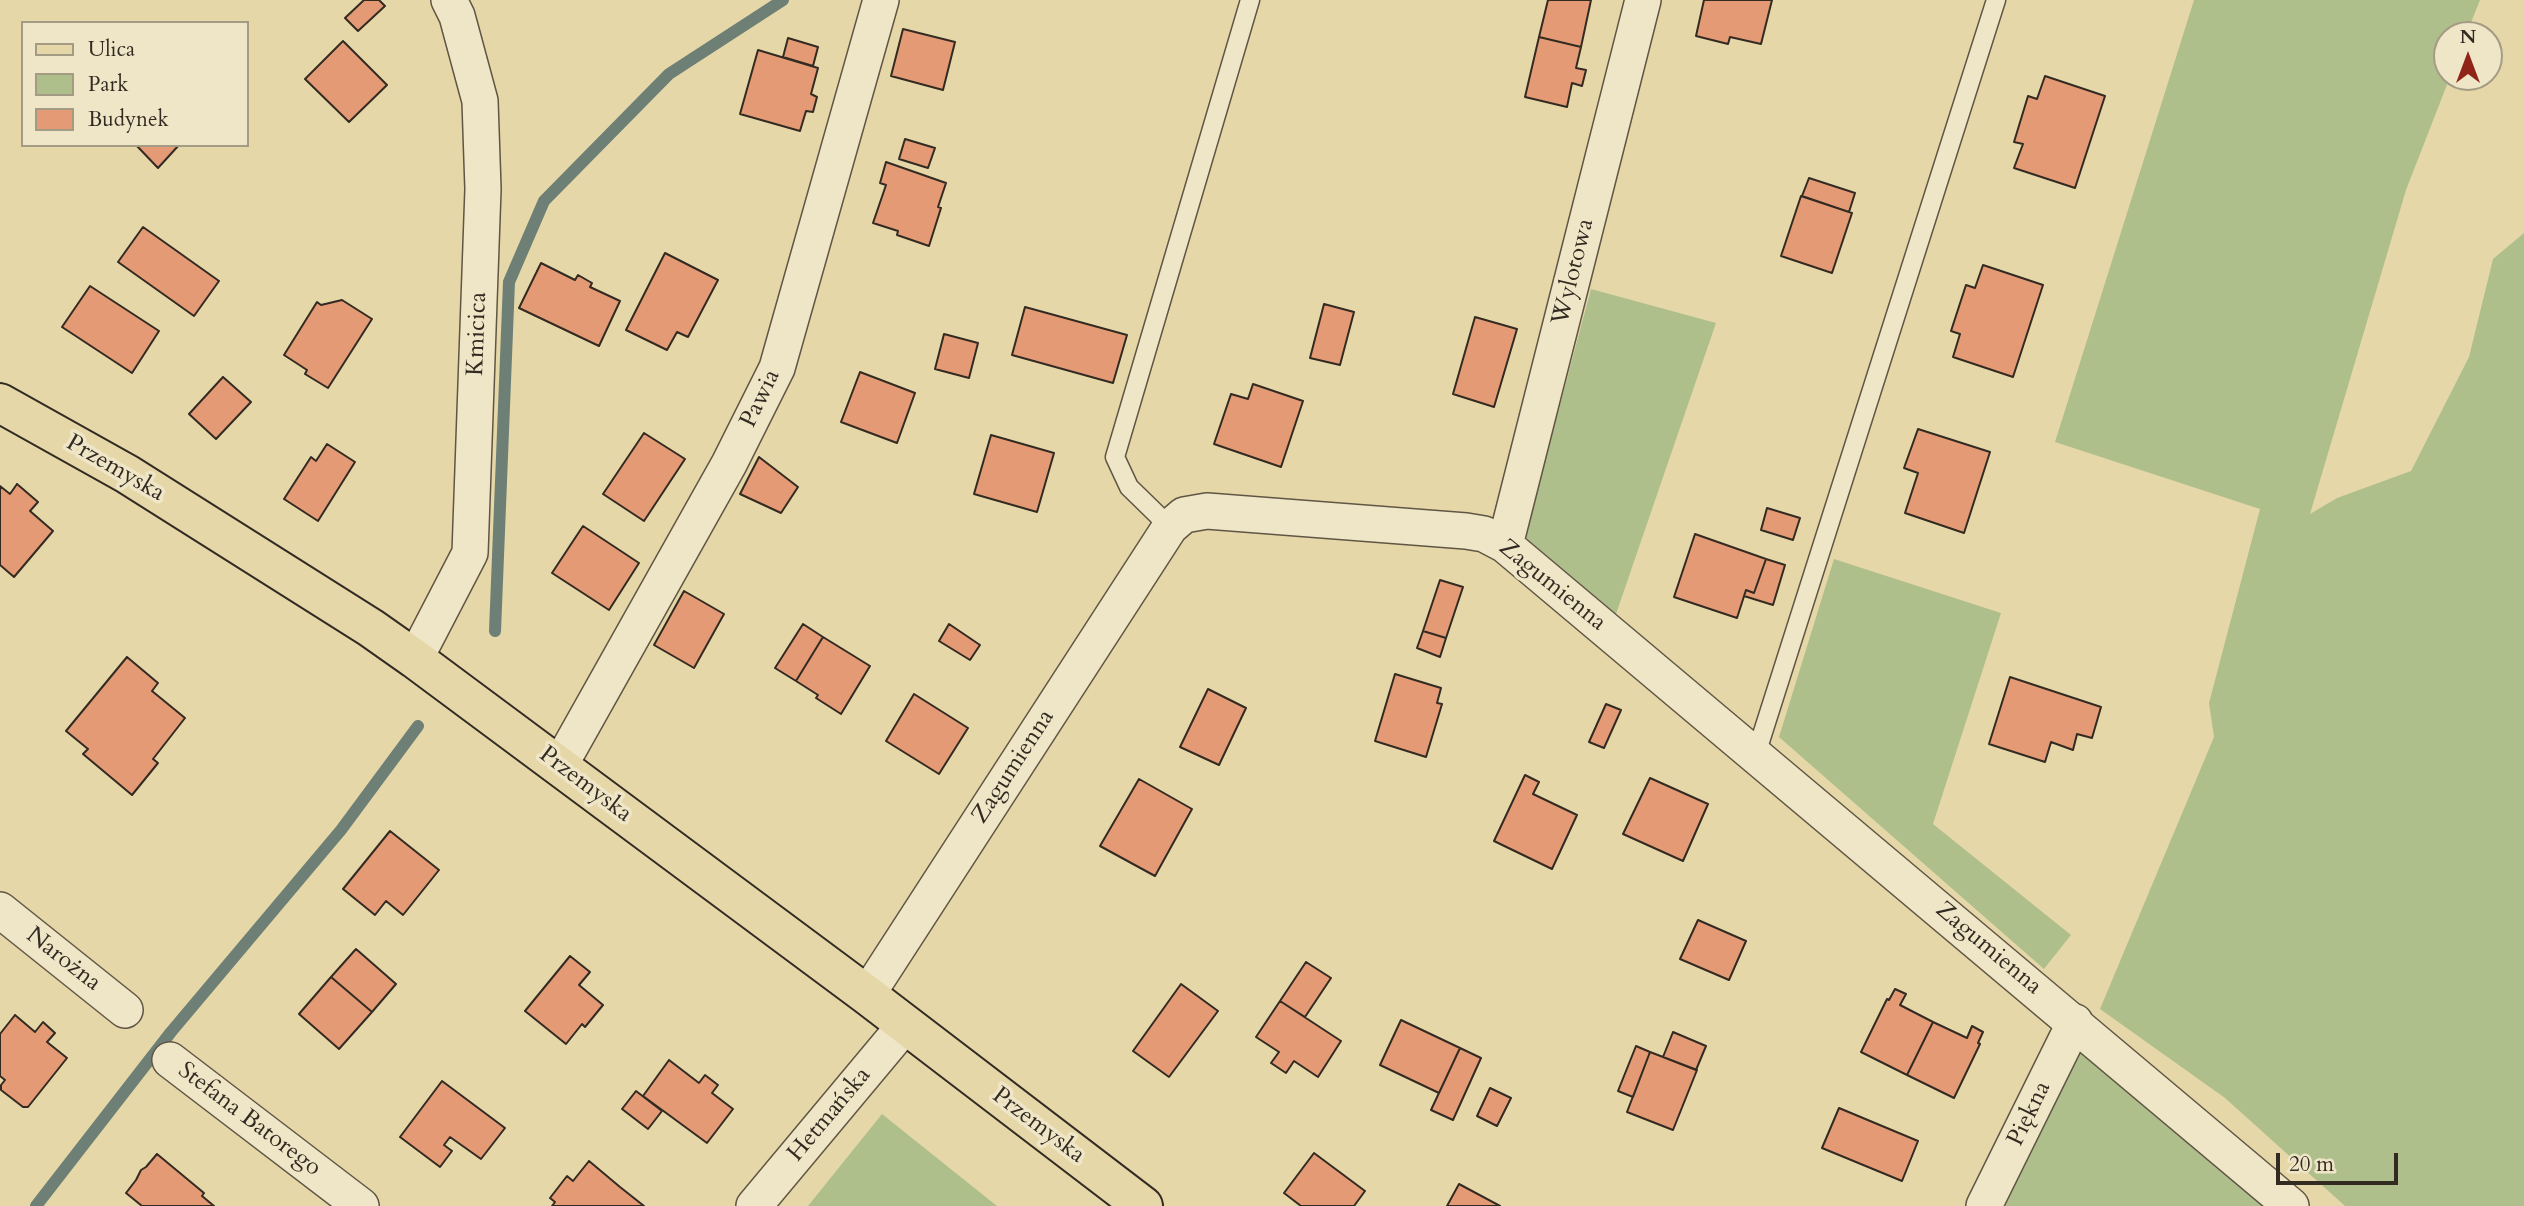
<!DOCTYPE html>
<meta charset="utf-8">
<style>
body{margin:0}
#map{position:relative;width:2524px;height:1206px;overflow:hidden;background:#e6d7a9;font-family:Cardo,serif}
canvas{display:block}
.legend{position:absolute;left:21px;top:21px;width:228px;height:126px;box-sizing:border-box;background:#efe5c7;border:2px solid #a49b85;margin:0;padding:9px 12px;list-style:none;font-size:21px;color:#332b22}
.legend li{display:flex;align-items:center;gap:14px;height:35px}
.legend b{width:35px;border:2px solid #a49b85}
.north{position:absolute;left:2433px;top:21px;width:70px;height:70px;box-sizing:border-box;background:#efe5c7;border:2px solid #a49b85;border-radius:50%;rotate:0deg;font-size:19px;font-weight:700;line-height:28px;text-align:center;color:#332b22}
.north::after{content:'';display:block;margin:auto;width:24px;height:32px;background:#8f2418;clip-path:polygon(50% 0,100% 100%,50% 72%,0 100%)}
.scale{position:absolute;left:2276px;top:1153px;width:122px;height:32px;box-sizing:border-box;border:4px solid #332b22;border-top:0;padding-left:9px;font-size:21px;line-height:24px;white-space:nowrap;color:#332b22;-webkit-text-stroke:5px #efe5c7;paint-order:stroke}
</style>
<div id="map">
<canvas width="2524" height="1206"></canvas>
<ul class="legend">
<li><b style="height:9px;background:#e6d7a9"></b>Ulica</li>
<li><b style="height:19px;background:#afbf8c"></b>Park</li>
<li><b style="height:19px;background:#e49b75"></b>Budynek</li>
</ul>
<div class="north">N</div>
<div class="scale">20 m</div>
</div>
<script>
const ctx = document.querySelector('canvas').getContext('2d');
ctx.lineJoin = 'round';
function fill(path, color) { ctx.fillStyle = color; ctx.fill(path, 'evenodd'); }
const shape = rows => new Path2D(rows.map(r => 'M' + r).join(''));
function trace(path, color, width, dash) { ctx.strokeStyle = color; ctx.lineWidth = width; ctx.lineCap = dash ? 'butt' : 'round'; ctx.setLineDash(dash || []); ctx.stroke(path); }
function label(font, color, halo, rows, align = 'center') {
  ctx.font = font + ' Cardo,serif'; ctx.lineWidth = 7; ctx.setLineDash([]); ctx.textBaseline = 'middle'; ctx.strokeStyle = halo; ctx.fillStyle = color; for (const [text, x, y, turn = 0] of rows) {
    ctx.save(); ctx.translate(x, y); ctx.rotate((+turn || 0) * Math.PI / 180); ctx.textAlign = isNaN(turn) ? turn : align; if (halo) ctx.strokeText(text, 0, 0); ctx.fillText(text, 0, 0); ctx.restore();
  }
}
fill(shape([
 [2194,0,2480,0,2466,35,2447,35,2447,77,2450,77,2406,190,2310,514,2337,498,2411,471,2469,357,2493,259,2524,233,2524,1206,2345,1206,2225,1098,2100,1009,2214,737,2209,703,2260,509,2055,442],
 [1591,289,1716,323,1616,614,1534,549,1525,536],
 [1834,559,2001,613,1933,824,2071,935,2044,969,1779,737],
 [2076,1048,2264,1206,1999,1206],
 [882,1114,997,1206,808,1206]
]), '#afbf8c');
trace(shape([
 [495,631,509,282,544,201,669,74,783,0],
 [36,1206,171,1032,341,830,418,726]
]), '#6e8075', 12);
const building = shape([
 [364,0,379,0,385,6,358,31,345,18,364,0],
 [1548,0,1591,0,1581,47,1539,37,1548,0],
 [1704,0,1772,0,1761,44,1730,37,1728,44,1696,36,1704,0],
 [903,29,955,42,943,90,891,76,903,29],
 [1539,37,1581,47,1576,68,1586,70,1582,86,1572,83,1567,107,1525,97,1539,37],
 [788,38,818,47,813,66,783,57,788,38],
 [343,41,387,85,349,122,305,79,343,41],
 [758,50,818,68,811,94,817,97,813,112,806,111,800,131,740,114,758,50],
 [2045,76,2105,96,2075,188,2014,168,2023,144,2014,142,2028,96,2037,99,2045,76],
 [905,139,935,148,928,168,899,159,905,139],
 [136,145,179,145,158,168,136,145],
 [886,162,946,183,938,207,941,208,929,246,897,235,898,231,873,223,886,185,880,183,886,162],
 [1809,178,1855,193,1849,212,1802,196,1809,178],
 [1801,196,1852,213,1832,273,1781,256,1801,196],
 [143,227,219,281,194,316,118,262,143,227],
 [665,253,718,280,688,337,677,332,667,350,626,330,665,253],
 [541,263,575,280,578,275,592,283,590,287,620,301,599,346,519,308,541,263],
 [1983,265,2043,285,2013,377,1953,357,1960,334,1951,331,1966,285,1975,288,1983,265],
 [90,286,159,331,132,373,62,327,90,286],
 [342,300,372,319,328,388,305,374,307,370,284,355,317,302,321,305,342,300],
 [1324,304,1354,312,1340,365,1310,358,1324,304],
 [1025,307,1127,335,1113,383,1012,355,1025,307],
 [1475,317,1517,329,1494,407,1453,394,1475,317],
 [944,334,978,343,969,378,935,369,944,334],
 [860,372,915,393,897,443,841,422,860,372],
 [223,377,251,402,216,439,189,414,223,377],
 [1253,384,1303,401,1281,467,1214,444,1231,394,1248,399,1253,384],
 [1918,429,1990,452,1964,533,1905,513,1918,473,1904,468,1918,429],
 [644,433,685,459,644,521,603,494,644,433],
 [991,435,1054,453,1037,512,974,494,991,435],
 [327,444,355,462,318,521,284,499,311,457,316,461,327,444],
 [759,457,798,487,781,513,740,494,759,457],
 [17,484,38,502,30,511,53,531,14,577,0,565,0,486,10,494,17,484],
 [1767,508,1800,518,1793,540,1761,530,1767,508],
 [583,526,639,563,609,610,552,573,583,526],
 [1695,534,1766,559,1754,593,1746,590,1737,618,1674,597,1695,534],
 [1766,559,1785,565,1773,605,1744,596,1746,590,1754,593,1766,559],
 [1440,580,1463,587,1446,638,1423,631,1440,580],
 [684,591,724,614,694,668,654,645,684,591],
 [803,624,823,637,796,681,775,668,803,624],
 [949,624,980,645,970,660,939,641,949,624],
 [1423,631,1446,638,1440,657,1417,648,1423,631],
 [823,637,870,666,841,714,816,698,818,695,796,681,823,637],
 [127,657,158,683,152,691,185,718,153,759,158,763,132,795,83,754,88,749,66,731,127,657],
 [1395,674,1441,688,1437,703,1442,704,1426,757,1375,741,1395,674],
 [2010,677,2101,707,2092,738,2077,734,2073,750,2051,742,2045,762,1989,744,2010,677],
 [1208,689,1246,708,1219,765,1180,747,1208,689],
 [914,694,968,728,939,774,886,741,914,694],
 [1606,704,1621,710,1604,748,1589,742,1606,704],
 [1525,775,1539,782,1533,794,1577,815,1552,869,1494,841,1525,775],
 [1650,778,1708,804,1683,861,1623,834,1650,778],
 [1139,779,1192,809,1155,876,1100,846,1139,779],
 [390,831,439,870,403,915,386,901,375,915,343,889,390,831],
 [1698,920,1746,941,1729,980,1680,959,1698,920],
 [356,949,396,984,372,1012,331,977,356,949],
 [570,956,590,972,579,985,603,1005,585,1027,582,1024,566,1044,525,1011,570,956],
 [1306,962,1331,978,1305,1017,1280,1001,1306,962],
 [331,977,372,1012,339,1049,299,1014,331,977],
 [1181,984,1218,1011,1169,1077,1133,1051,1181,984],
 [1895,989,1906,994,1900,1005,1933,1022,1907,1075,1861,1052,1887,999,1889,1000,1895,989],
 [1280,1001,1341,1041,1318,1077,1294,1061,1286,1073,1271,1063,1279,1052,1256,1037,1280,1001],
 [15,1015,35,1032,43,1022,55,1033,47,1042,67,1058,28,1107,23,1107,1,1090,1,1085,5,1080,0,1076,0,1034,15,1015],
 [1401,1020,1460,1048,1439,1093,1380,1065,1401,1020],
 [1933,1022,1967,1038,1972,1026,1983,1032,1978,1043,1980,1044,1954,1098,1907,1075,1933,1022],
 [1673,1032,1706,1046,1696,1070,1663,1057,1673,1032],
 [1636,1046,1650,1052,1633,1097,1618,1091,1636,1046],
 [1460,1048,1481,1058,1453,1120,1431,1110,1460,1048],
 [1650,1052,1697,1070,1673,1130,1627,1112,1650,1052],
 [669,1060,699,1083,705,1075,718,1085,712,1093,733,1109,707,1143,643,1096,669,1060],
 [442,1081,505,1128,481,1159,450,1137,444,1145,452,1151,440,1167,400,1137,442,1081],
 [1490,1088,1511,1098,1497,1126,1477,1116,1490,1088],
 [636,1091,662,1111,648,1129,622,1109,636,1091],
 [1839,1108,1918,1141,1902,1181,1822,1148,1839,1108],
 [1314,1153,1365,1191,1354,1206,1301,1206,1284,1193,1314,1153],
 [157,1154,204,1193,202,1196,214,1206,142,1206,126,1193,136,1180,141,1170,146,1167,157,1154],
 [589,1161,620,1187,644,1206,552,1206,555,1202,550,1198,567,1176,573,1181,589,1161],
 [1459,1184,1500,1206,1447,1206,1459,1184]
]);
fill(building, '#e49b75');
trace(building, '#332b22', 2);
const service = shape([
 [1170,527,1129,487,1115,457,1250,0],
 [1756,754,1996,0]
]);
const minor = shape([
 [1505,545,1643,0],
 [415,659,470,553,483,189,480,101,457,16,449,0],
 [560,765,729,464,777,368,881,0],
 [0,910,125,1010],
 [867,995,1170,527,1184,515,1207,511,1466,531,1484,534,1505,545,2291,1206],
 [170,1060,361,1206],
 [754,1206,906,1024],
 [1984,1206,2075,1022]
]);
const primary = shape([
 [0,403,127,474,371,628,415,659,867,995,1143,1206]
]);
trace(service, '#605644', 21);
trace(minor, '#605644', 38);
trace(primary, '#332b22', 42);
trace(service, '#efe5c7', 18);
trace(minor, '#efe5c7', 35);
trace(primary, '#e6d7a9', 38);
label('24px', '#332b22', '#efe5c7', [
 ["Wylotowa",1574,272,-76],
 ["Kmicica",478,334,-88],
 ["Pawia",761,399,-64],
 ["Przemyska",115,469,30],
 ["Zagumienna",1552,586,39],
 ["Zagumienna",1014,767,-57],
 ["Przemyska",585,785,37],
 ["Zagumienna",1988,949,40],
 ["Narożna",63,960,38],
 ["Piękna",2030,1114,-64],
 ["Hetmańska",830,1115,-50],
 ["Stefana Batorego",249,1120,37],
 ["Przemyska",1038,1126,37]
]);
</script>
